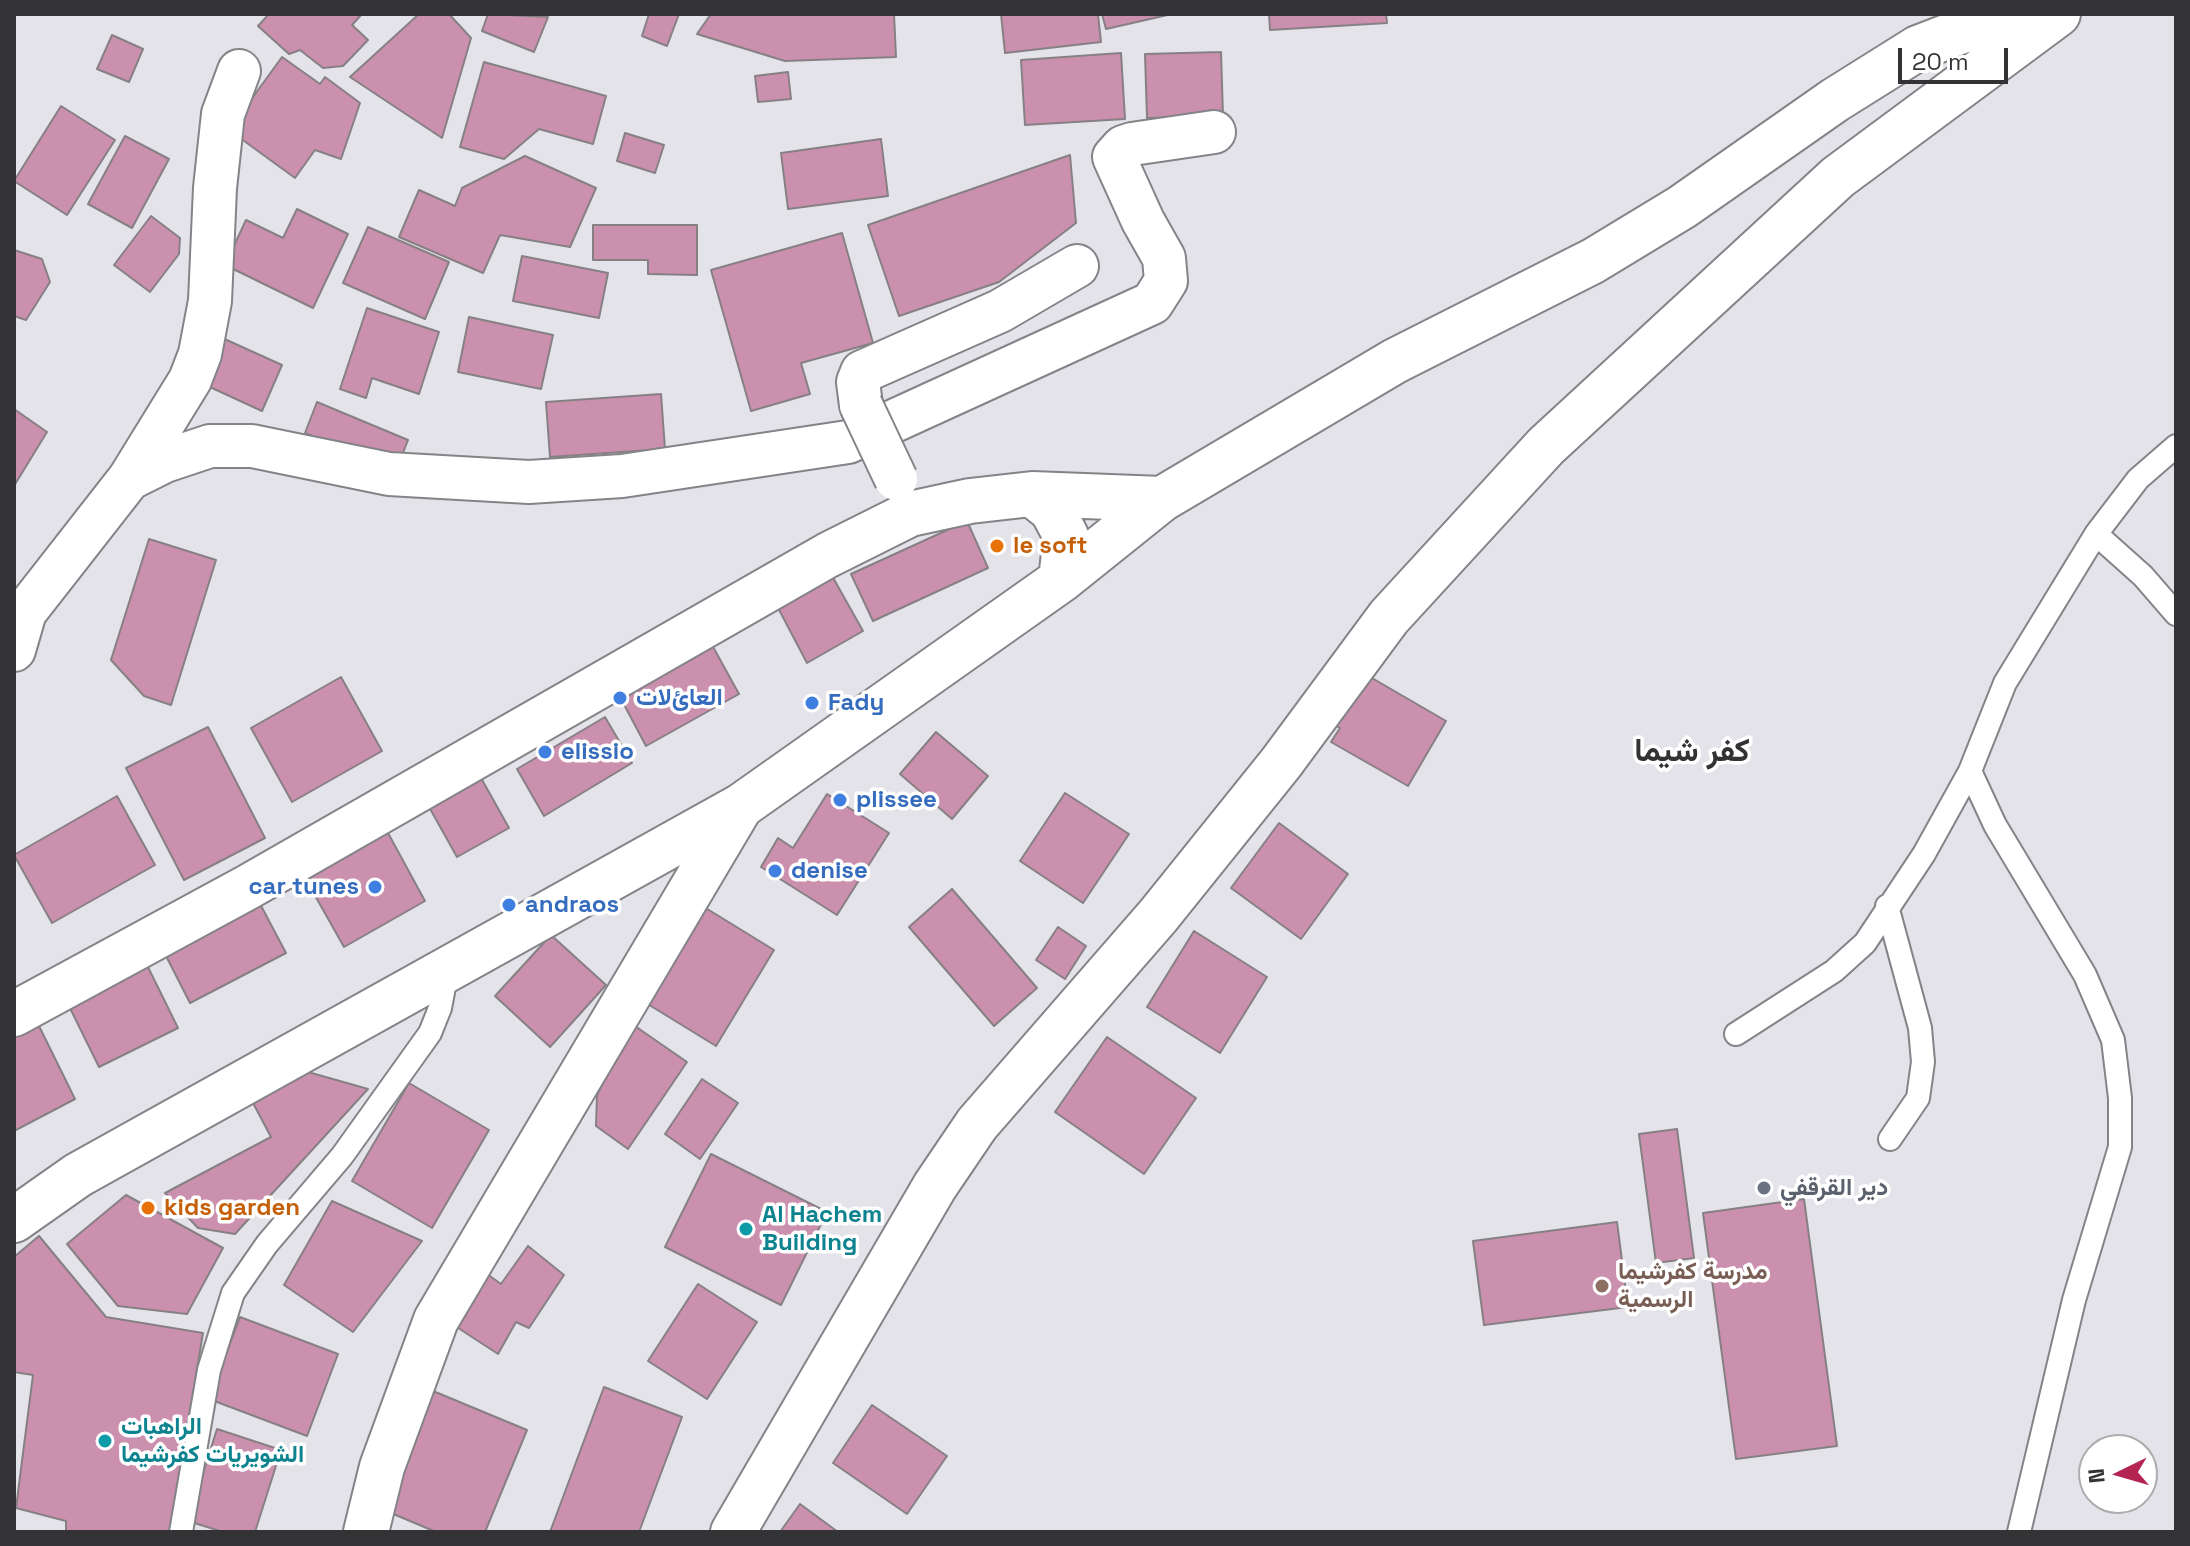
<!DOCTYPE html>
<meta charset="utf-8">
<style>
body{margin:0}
#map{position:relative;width:2190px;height:1546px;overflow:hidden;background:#e4e3e9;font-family:"Space Grotesk",sans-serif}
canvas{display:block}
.frame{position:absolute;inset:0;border:16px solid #333235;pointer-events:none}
.north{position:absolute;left:2078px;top:1434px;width:80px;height:80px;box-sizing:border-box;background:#fff;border:2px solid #adadae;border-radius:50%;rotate:265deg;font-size:22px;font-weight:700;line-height:32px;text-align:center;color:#333235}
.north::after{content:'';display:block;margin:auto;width:28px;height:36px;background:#b42452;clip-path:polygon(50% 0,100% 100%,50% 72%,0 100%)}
.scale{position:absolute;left:1898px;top:48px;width:110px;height:36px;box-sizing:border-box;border:4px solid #333235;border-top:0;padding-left:10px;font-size:24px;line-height:28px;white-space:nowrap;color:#333235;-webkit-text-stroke:6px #fff;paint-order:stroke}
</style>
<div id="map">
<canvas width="2190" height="1546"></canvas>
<div class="frame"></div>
<div class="north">N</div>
<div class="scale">20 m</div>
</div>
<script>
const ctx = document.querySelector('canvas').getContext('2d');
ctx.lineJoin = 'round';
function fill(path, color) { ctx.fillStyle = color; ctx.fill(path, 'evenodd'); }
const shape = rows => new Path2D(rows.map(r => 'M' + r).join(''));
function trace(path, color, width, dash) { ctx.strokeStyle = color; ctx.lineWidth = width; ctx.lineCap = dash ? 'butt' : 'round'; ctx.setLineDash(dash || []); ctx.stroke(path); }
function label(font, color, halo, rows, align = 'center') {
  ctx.font = font + ' "Space Grotesk",Vazirmatn,sans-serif'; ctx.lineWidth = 7; ctx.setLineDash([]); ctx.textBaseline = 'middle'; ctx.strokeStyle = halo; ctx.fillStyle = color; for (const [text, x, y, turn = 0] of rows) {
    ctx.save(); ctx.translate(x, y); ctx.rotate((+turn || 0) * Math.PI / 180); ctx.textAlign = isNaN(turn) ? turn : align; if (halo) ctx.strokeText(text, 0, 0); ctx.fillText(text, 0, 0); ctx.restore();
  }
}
const building = shape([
 [269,14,362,14,352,25,368,40,343,66,323,68,300,50,289,54,258,26,269,14],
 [419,14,449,14,471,38,442,138,350,77,419,14],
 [488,14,548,17,534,52,482,31,488,14],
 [649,14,679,14,667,46,642,36,649,14],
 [711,14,894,14,896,57,785,61,697,34,711,14],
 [1001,14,1098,14,1101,42,1005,53,1001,14],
 [1102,14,1172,14,1106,29,1102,14],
 [1269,14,1386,14,1387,23,1270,30,1269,14],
 [112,35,143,49,129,82,97,69,112,35],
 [1221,52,1223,116,1147,118,1145,54,1221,52],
 [1121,53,1125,119,1025,125,1021,60,1121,53],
 [282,57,320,84,325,77,360,103,341,159,315,150,295,178,229,130,282,57],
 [484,62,606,96,593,144,539,129,504,159,460,147,484,62],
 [788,72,791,99,758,102,755,76,788,72],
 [61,106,115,140,67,215,14,181,61,106],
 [625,133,664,145,655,173,617,161,625,133],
 [125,136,169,159,132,228,88,204,125,136],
 [881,139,888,196,788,209,781,153,881,139],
 [1070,155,1076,223,999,282,899,316,868,225,1070,155],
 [525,156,596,188,570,247,500,235,483,273,399,237,419,190,455,206,462,188,525,156],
 [297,209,348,234,313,308,225,265,246,220,283,238,297,209],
 [151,216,180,238,179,254,150,292,114,265,151,216],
 [593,225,697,225,697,275,648,274,648,260,593,260,593,225],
 [368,227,449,262,425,319,343,283,368,227],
 [842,233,873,343,801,363,810,394,751,411,711,270,842,233],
 [14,250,42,259,50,282,26,320,14,316,14,250],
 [522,256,608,273,599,318,513,301,522,256],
 [367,308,439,332,419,394,372,378,366,398,340,389,367,308],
 [469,317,553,335,541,389,458,372,469,317],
 [220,337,282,365,262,411,199,382,220,337],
 [661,394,665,449,550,457,546,402,661,394],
 [317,402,408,440,396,471,305,433,317,402],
 [14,409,47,432,14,486,14,409],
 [967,521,988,568,873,621,851,574,967,521],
 [149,539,216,560,171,705,144,696,111,660,149,539],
 [831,574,863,631,807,663,776,604,831,574],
 [712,645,739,694,646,746,620,697,712,645],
 [1353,667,1446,721,1408,786,1331,742,1340,728,1324,719,1353,667],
 [341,677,382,751,292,802,251,728,341,677],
 [605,717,632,763,544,816,517,769,605,717],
 [208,727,265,838,184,880,126,768,208,727],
 [936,732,988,776,952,819,900,774,936,732],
 [476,769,509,828,457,857,424,798,476,769],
 [1065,793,1129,834,1083,903,1020,861,1065,793],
 [827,794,889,833,837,915,761,867,778,838,793,848,827,794],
 [117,796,155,865,52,923,14,855,117,796],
 [382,822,425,901,344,947,300,869,382,822],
 [1279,823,1348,874,1301,939,1231,888,1279,823],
 [952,889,1037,988,994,1026,909,927,952,889],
 [258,900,286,953,190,1003,163,950,258,900],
 [704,907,774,950,716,1046,646,1003,704,907],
 [1058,927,1086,946,1065,979,1036,960,1058,927],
 [1194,931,1267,977,1220,1053,1147,1007,1194,931],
 [551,935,606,985,550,1047,495,996,551,935],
 [146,963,178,1028,99,1067,67,1002,146,963],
 [38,1024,75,1099,14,1131,14,1036,38,1024],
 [632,1024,687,1062,628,1149,596,1126,597,1095,632,1024],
 [1107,1037,1196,1098,1144,1174,1055,1112,1107,1037],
 [308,1072,368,1089,235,1234,198,1228,165,1193,271,1137,252,1101,308,1072],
 [702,1079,738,1103,700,1159,665,1134,702,1079],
 [409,1083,489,1130,432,1228,352,1181,409,1083],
 [1677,1129,1694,1258,1656,1263,1639,1134,1677,1129],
 [711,1154,827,1212,781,1305,665,1247,711,1154],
 [126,1195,223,1248,187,1314,118,1306,67,1244,126,1195],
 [1804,1199,1837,1446,1736,1459,1703,1213,1804,1199],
 [332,1201,422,1241,353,1332,284,1285,332,1201],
 [1617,1222,1628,1307,1484,1325,1473,1241,1617,1222],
 [39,1236,106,1317,203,1333,170,1532,66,1532,66,1521,16,1508,33,1375,14,1372,14,1257,39,1236],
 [528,1246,564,1275,529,1328,516,1322,498,1354,449,1322,483,1271,501,1284,528,1246],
 [698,1284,757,1322,707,1399,648,1361,698,1284],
 [240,1317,338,1354,307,1436,209,1399,240,1317],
 [604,1387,682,1417,639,1532,550,1532,604,1387],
 [433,1391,527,1430,485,1532,436,1532,384,1510,433,1391],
 [872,1405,947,1456,907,1514,833,1463,872,1405],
 [217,1429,281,1450,255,1532,223,1532,188,1521,217,1429],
 [800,1504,838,1532,780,1532,800,1504]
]);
fill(building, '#cc90af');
trace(building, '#878083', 2);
const lane = shape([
 [2096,534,2143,576,2176,614],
 [1887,906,1920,1028,1923,1062,1918,1098,1890,1139],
 [1736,1034,1834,971,1865,943,1924,854,1970,771],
 [181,1532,209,1370,233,1293,267,1244,342,1156,430,1033,440,1008,447,971],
 [2019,1532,2074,1300,2120,1147,2120,1098,2113,1040,2085,975,1995,825,1970,771,2005,683,2096,534,2138,479,2176,446]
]);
const street = shape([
 [861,405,858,382,862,372,1000,311,1077,266],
 [129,479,165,461,210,446,252,446,389,474,529,482,622,476,848,442,1152,303,1166,281,1164,258,1143,221,1114,157,1123,147,1132,144,1214,132],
 [14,650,25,612,129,479,190,380,200,354,210,301,215,188,223,114,239,71]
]);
const secondary = shape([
 [1032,494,1052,510,1066,536,1061,580],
 [14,1014,248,887,828,555,910,514,970,501,1032,494,1162,499],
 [14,1220,78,1175,741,806,1061,580,1162,499,1395,361,1593,261,1682,207,1835,100,1918,48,2001,16,2016,14],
 [366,1532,382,1467,436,1320,739,809],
 [733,1532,935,1186,977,1124,1158,916,1281,763,1389,617,1546,446,1838,177,2058,14]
]);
trace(lane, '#848388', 26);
trace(street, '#848388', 46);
trace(secondary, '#848388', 48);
trace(lane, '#fff', 22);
trace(street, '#fff', 42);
trace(secondary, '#fff', 44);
const streetBridge = shape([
 [861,405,896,479]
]);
trace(streetBridge, '#848388', 46, []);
trace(streetBridge, '#fff', 42);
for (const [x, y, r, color] of [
 [997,546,8,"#e8710a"],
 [620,698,8,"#3f7fe0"],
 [812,703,8,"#3f7fe0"],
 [545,752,8,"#3f7fe0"],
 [840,800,8,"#3f7fe0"],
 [775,871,8,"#3f7fe0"],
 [375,887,8,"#3f7fe0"],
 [509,905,8,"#3f7fe0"],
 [1764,1188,8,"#6b7280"],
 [148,1208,8,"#e8710a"],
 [746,1229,8,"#0f9aa8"],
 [1602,1286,8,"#8d6e63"],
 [105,1441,8,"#0f9aa8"]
]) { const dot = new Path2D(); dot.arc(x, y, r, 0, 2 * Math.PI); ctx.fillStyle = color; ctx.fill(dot); trace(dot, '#fff', 3); }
label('bold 24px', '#c56008', '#fff', [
 ["le soft",1013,546],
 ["kids garden",164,1208]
], 'left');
label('bold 24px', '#366cbe', '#fff', [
 ["العائﻻت",636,698],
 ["Fady",828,703],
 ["elissio",561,752],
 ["plissee",856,800],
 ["denise",791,871],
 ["car tunes",359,887,"right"],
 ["andraos",525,905]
], 'left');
label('bold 24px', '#5b616d', '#fff', [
 ["دير القرقفي",1780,1188]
], 'left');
label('bold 24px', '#0d838f', '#fff', [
 ["Al Hachem",762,1215],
 ["Building",762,1243],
 ["الراهبات",121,1427],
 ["الشويريات كفرشيما",121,1455]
], 'left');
label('bold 24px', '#785e54', '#fff', [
 ["مدرسة كفرشيما",1618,1272],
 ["الرسمية",1618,1300]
], 'left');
label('bold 32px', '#333235', '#fff', [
 ["كفر شيما",1692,752]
]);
</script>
